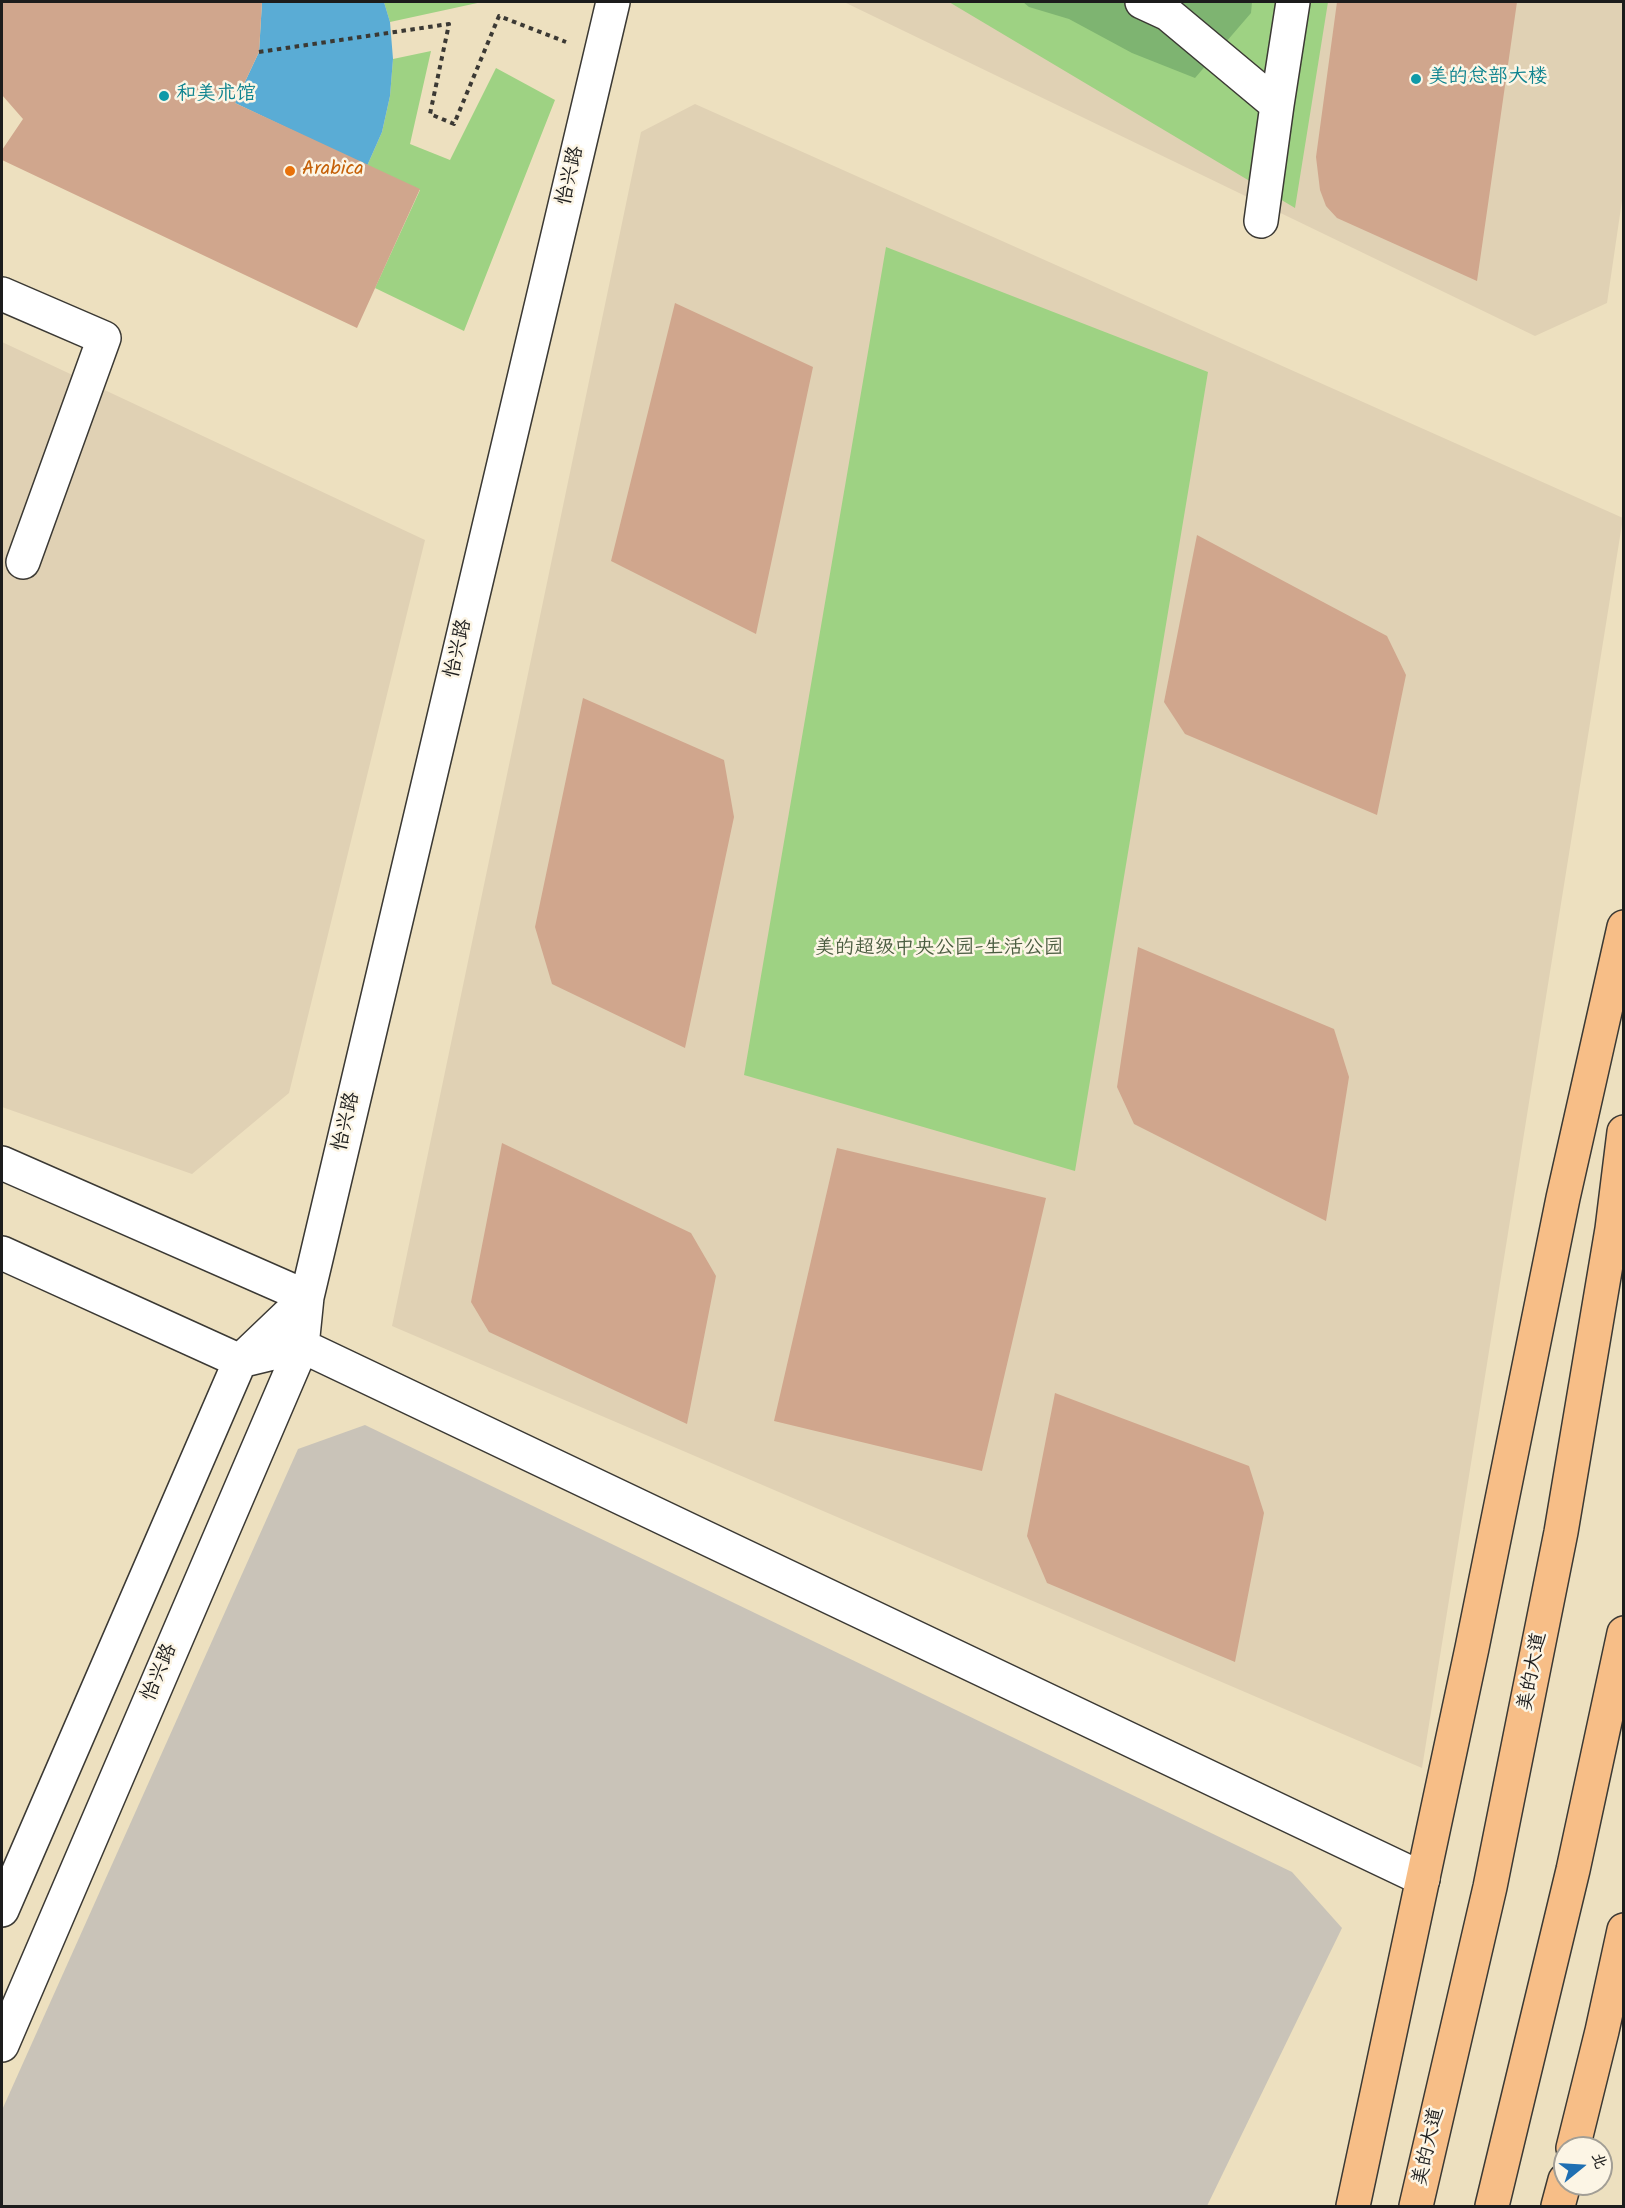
<!DOCTYPE html>
<meta charset="utf-8">
<style>
body{margin:0}
#map{position:relative;width:1625px;height:2208px;overflow:hidden;background:#ede0bf;font-family:Kalam,"LXGW WenKai TC",sans-serif}
canvas{display:block}
.frame{position:absolute;inset:0;border:3px solid #1c1c1c;pointer-events:none}
.north{position:absolute;left:1553px;top:2136px;width:60px;height:60px;box-sizing:border-box;background:#fcf5e5;border:2px solid #a29e95;border-radius:50%;rotate:72deg;font-size:16px;font-weight:700;line-height:24px;text-align:center;color:#1c1c1c}
.north::after{content:'';display:block;margin:auto;width:21px;height:27px;background:#1f6fb2;clip-path:polygon(50% 0,100% 100%,50% 72%,0 100%)}
</style>
<div id="map">
<canvas width="1625" height="2208"></canvas>
<div class="frame"></div>
<div class="north">北</div>
</div>
<script>
const ctx = document.querySelector('canvas').getContext('2d');
ctx.lineJoin = 'round';
function fill(path, color) { ctx.fillStyle = color; ctx.fill(path, 'evenodd'); }
const shape = rows => new Path2D(rows.map(r => 'M' + r).join(''));
function trace(path, color, width, dash) { ctx.strokeStyle = color; ctx.lineWidth = width; ctx.lineCap = dash ? 'butt' : 'round'; ctx.setLineDash(dash || []); ctx.stroke(path); }
function label(font, color, halo, rows, align = 'center') {
  ctx.font = font + ' Kalam,"LXGW WenKai TC",sans-serif'; ctx.lineWidth = 5; ctx.setLineDash([]); ctx.textBaseline = 'middle'; ctx.strokeStyle = halo; ctx.fillStyle = color; for (const [text, x, y, turn = 0] of rows) {
    ctx.save(); ctx.translate(x, y); ctx.rotate((+turn || 0) * Math.PI / 180); ctx.textAlign = isNaN(turn) ? turn : align; if (halo) ctx.strokeText(text, 0, 0); ctx.fillText(text, 0, 0); ctx.restore();
  }
}
fill(shape([
 [844,2,1623,2,1624,187,1607,303,1535,336],
 [695,104,1623,518,1422,1768,392,1326,641,132],
 [2,342,425,540,289,1093,192,1174,2,1107]
]), '#e0d1b4');
fill(shape([
 [365,1425,1292,1872,1342,1928,1207,2206,2,2206,2,2110,298,1449]
]), '#c9c3b8');
fill(shape([
 [384,2,482,2,390,22],
 [949,2,1328,2,1295,208],
 [431,51,410,144,450,160,496,68,555,100,464,331,375,288,420,190,367,166,382,132,390,96,393,59],
 [886,247,1208,372,1075,1171,744,1075]
]), '#9ed283');
fill(shape([
 [1023,2,1252,2,1251,13,1195,78,1132,53,1069,19,1029,7]
]), '#7eb471');
fill(shape([
 [262,2,384,2,390,22,393,59,390,96,382,132,367,166,235,103,259,52]
]), '#5aacd5');
fill(shape([
 [2,2,262,2,259,52,235,103,420,189,357,328,2,160,2,150,23,119,2,95],
 [1337,2,1517,2,1477,281,1337,218,1326,206,1320,190,1316,157],
 [675,303,813,367,756,634,611,561],
 [1197,535,1387,636,1406,675,1377,815,1185,734,1164,702],
 [583,698,724,760,734,817,685,1048,552,984,535,927],
 [1138,947,1334,1029,1349,1077,1326,1221,1134,1124,1117,1087],
 [502,1143,691,1233,716,1276,687,1424,489,1332,471,1302],
 [837,1148,1046,1198,982,1471,774,1421],
 [1055,1393,1249,1466,1264,1513,1235,1662,1047,1583,1027,1536]
]), '#d0a68d');
const minor = shape([
 [1142,2,1168,14,1277,105,1261,221],
 [1277,105,1293,2],
 [2,294,104,338,23,562],
 [2,1163,307,1297],
 [2,1253,240,1361,302,1346,1423,1879],
 [2,1910,240,1361,307,1297],
 [2,2045,302,1346,307,1297,613,2]
]);
const major = shape([
 [1573,2148,1602,2031,1624,1930],
 [1353,2206,1472,1648,1563,1198,1624,927],
 [1416,2206,1490,1887,1561,1532,1612,1229,1624,1132],
 [1492,2206,1573,1870,1624,1633],
 [1558,2206,1565,2180]
]);
trace(minor, '#3b3934', 36);
trace(major, '#3b3934', 36);
trace(shape([
 [259,52,449,24,430,114,454,124,499,16,566,42]
]), '#3b3934', 4, [4.5, 4.5]);
trace(minor, '#fff', 33);
trace(major, '#f7be87', 33);
for (const [x, y, r, color] of [
 [1416,79,6,"#0f9aa8"],
 [164,96,6,"#0f9aa8"],
 [290,171,6,"#e8710a"]
]) { const dot = new Path2D(); dot.arc(x, y, r, 0, 2 * Math.PI); ctx.fillStyle = color; ctx.fill(dot); trace(dot, '#fcf5e5', 2); }
label('20px', '#0d838f', '#fcf5e5', [
 ["美的总部大楼",1428,79],
 ["和美术馆",176,96]
], 'left');
label('20px', '#c56008', '#fcf5e5', [
 ["Arabica",302,171]
], 'left');
label('20px', '#1c1c1c', '#fcf5e5', [
 ["怡兴路",572,176,-77],
 ["怡兴路",460,649,-77],
 ["怡兴路",348,1122,-77],
 ["美的大道",1534,1672,-79],
 ["怡兴路",161,1673,-67],
 ["美的大道",1430,2147,-77]
]);
label('20px', '#4a5c40', '#fcf5e5', [
 ["美的超级中央公园-生活公园",939,950]
]);
</script>
